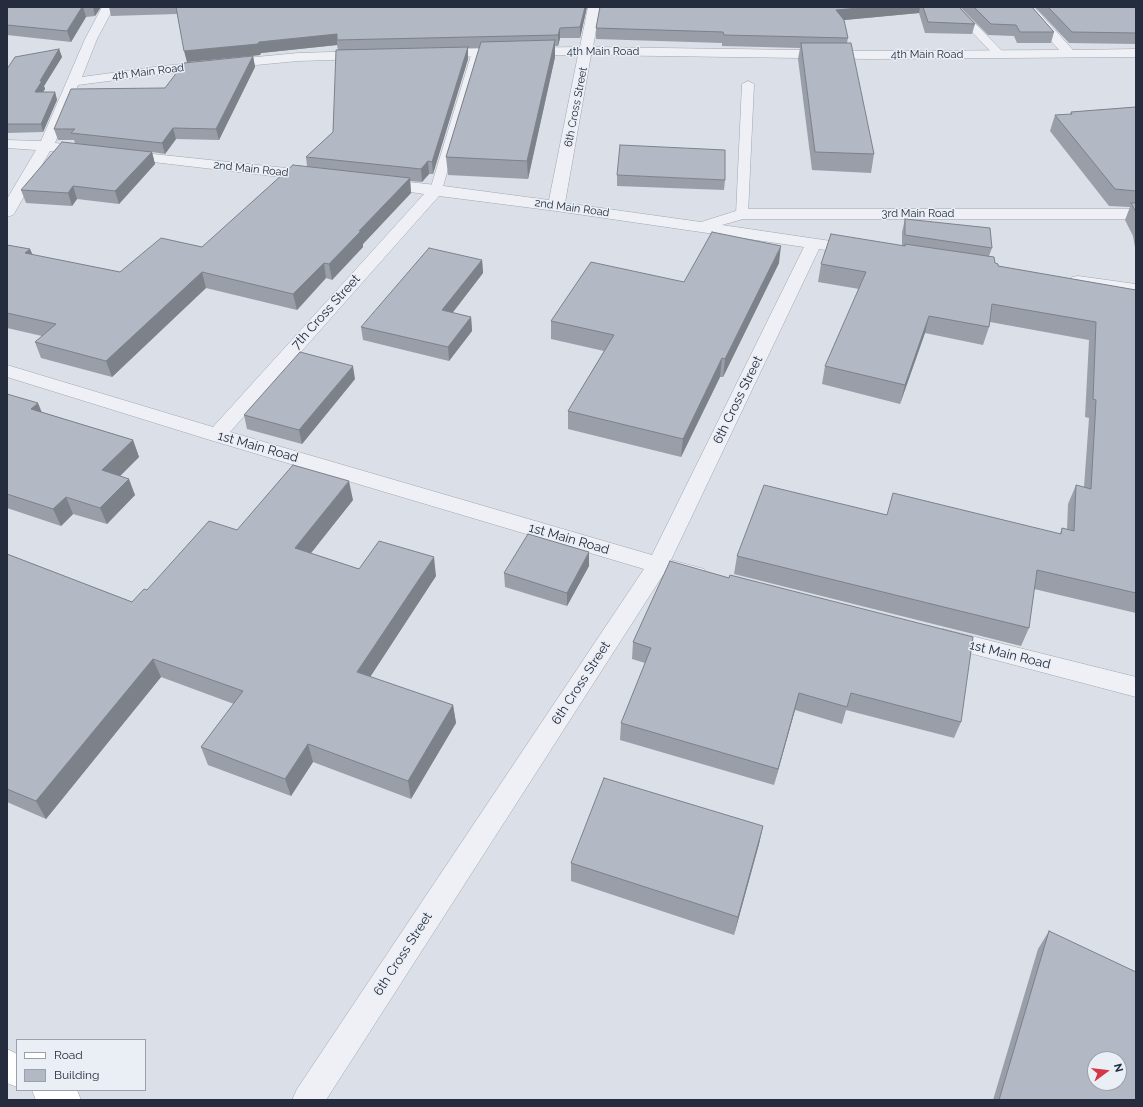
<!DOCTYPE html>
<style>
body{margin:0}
#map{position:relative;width:1143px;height:1107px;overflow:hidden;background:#dbdfe7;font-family:Raleway,sans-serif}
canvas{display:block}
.frame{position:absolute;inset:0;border:8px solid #242c3d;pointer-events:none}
.legend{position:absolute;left:16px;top:1039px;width:130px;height:52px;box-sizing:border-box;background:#eaeef5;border:1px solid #9ba0ab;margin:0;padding:5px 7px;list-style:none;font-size:12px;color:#242c3d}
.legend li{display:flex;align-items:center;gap:8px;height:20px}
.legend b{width:20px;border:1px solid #9ba0ab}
.north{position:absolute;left:1087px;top:1051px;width:40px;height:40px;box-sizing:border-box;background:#eaeef5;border:1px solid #9ba0ab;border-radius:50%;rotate:75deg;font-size:11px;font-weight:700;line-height:16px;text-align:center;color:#242c3d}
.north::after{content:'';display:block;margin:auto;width:14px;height:18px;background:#d53746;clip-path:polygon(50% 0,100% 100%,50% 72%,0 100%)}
</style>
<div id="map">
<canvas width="1143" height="1107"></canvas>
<div class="frame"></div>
<ul class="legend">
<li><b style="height:5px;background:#fff"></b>Road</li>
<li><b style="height:11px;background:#b2b8c4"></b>Building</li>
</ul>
<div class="north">N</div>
</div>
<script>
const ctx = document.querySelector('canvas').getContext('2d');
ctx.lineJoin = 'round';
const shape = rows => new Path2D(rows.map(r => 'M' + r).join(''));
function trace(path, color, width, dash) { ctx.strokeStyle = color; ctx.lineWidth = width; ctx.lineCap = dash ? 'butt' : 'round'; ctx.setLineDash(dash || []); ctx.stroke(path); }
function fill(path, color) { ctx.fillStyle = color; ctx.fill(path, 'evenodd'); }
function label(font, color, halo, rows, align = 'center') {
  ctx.font = font + ' Raleway,sans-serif'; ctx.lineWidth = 3; ctx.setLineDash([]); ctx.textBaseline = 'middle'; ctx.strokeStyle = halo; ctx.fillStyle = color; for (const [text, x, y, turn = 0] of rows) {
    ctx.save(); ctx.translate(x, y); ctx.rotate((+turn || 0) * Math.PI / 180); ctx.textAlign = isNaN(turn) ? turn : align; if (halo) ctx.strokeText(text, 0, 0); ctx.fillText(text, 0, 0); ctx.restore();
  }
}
const service = shape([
 [948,7,959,7,1003,52,1004,54,1003,56,995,56,948,7],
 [477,49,482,52,442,190,440,193,436,194,432,193,430,190,472,52,477,49],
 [748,81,754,84,748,214,747,217,742,218,737,217,736,214,742,84,748,81]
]);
const minor = shape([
 [102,7,114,7,97,39,82,77,162,66,298,53,365,51,370,52,372,55,370,58,365,59,298,61,162,74,78,85,55,143,88,147,93,148,95,151,93,154,88,155,50,151,15,212,13,215,7,217,7,199,36,150,7,148,7,140,41,141,85,39,102,7],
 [588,7,600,7,593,47,870,51,1059,50,1021,7,1034,7,1073,50,1136,49,1136,57,870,59,591,55,565,203,701,222,742,209,1136,209,1136,219,743,219,722,225,858,245,864,246,866,250,864,254,858,255,819,249,671,560,704,569,707,575,704,581,696,583,663,575,326,1100,292,1100,297,1089,644,569,210,440,7,377,7,365,213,427,424,194,376,187,373,184,376,181,381,179,436,185,549,200,578,55,437,57,432,56,431,53,432,50,437,49,580,47,588,7],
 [439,196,556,211,804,247,652,555,230,432,439,196],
 [124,151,315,171,320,173,323,176,320,179,315,181,119,158,117,155,119,152,124,151],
 [1078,276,1136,284,1136,294,1072,285,1069,281,1072,277,1078,276],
 [943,629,1136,677,1136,697,935,644,931,638,935,632,943,629]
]);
const primary = shape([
 [7,1049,17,1054,17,1087,7,1083,7,1049],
 [32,1090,77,1090,81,1100,36,1100,32,1090]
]);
trace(service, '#a0a6b1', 1);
trace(minor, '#a0a6b1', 1);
trace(primary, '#9aa3b3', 1);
fill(service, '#eef0f5');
fill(minor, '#eef0f5');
fill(primary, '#fff');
fill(shape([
 [7,7,101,7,95,16,86,17,71,42,7,35],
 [109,7,587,7,580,38,560,38,558,46,555,46,555,57,528,179,448,175,446,157,479,48,468,48,468,59,433,174,429,174,422,182,410,181,411,193,363,244,363,247,332,280,326,278,297,310,206,288,112,377,41,358,35,342,42,336,7,328,7,245,30,249,33,255,120,272,202,247,307,166,306,157,333,132,338,50,337,45,261,53,260,55,187,62,177,14,111,16],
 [600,7,959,7,975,24,972,34,925,33,919,13,844,20,848,38,847,43,874,154,871,173,812,170,798,59,800,48,722,46,722,43,596,39,596,28],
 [960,7,1032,7,1054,32,1051,43,1017,43,1014,36,988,35],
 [1035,7,1136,7,1136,44,1069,43],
 [59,49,62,57,44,86,45,89,43,92,55,92,57,100,43,132,7,133,7,69],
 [253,56,255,67,219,140,176,139,165,154,152,152,155,164,119,204,77,199,72,206,26,203,21,190,75,143,74,140,58,140,54,129],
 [1136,107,1136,253,1133,236,1125,220,1130,207,1109,206,1050,131,1055,115,1070,115,1071,112],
 [617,175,725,180,724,190,617,186],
 [905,219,992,248,989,256,995,263,998,266,1136,290,1136,613,1034,589,1029,628,1021,646,734,574,737,556,887,515,1060,534,1062,528,1067,530,1068,504,1076,485,1084,487,1089,418,1085,417,1089,340,990,322,989,327,983,345,925,333,900,404,822,384,825,366,859,289,818,282,821,264,902,246,902,232],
 [482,260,483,273,452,313,471,317,472,331,449,361,363,340,361,327],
 [779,263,723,377,720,377,681,457,568,429,568,411,604,351,551,339,551,321,684,282],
 [355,379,302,444,247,429,244,415],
 [7,394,42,412,133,440,139,457,120,476,135,495,107,524,73,514,61,526,7,508],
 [353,500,311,553,359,569,436,576,370,677,453,705,456,723,411,799,313,762,291,796,208,765,201,747,234,704,161,677,46,819,7,802,7,554,132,602,147,590,237,530],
 [670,561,961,722,954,738,846,710,842,724,795,710,774,785,620,740,621,723,645,663,632,659,633,642],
 [589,566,567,606,505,587,504,573],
 [763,826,759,844,734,935,571,881,571,863],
 [1049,931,1136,1100,993,1100,1038,949]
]), '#999ea9');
fill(shape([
 [82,7,83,7,86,17,71,42,67,31],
 [93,7,101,7,95,16],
 [585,7,587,7,580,38,580,27],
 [870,7,920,7,919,13,834,21,836,10],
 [560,28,560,38,558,46,558,35],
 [337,34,337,45,261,53,260,55,187,62,184,51,259,42],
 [555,40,555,57,528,179,527,161],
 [468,47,468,59,433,174,432,162],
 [59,49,62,57,44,86,45,89,38,100,35,92,40,81],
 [253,56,255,67,219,140,216,129],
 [55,92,57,100,43,132,41,124],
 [173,128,176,139,165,154,162,143],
 [152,152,155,164,119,204,115,191],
 [428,161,429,174,422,182,421,169],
 [410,178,411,193,363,244,363,247,332,280,329,264,359,231],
 [73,186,77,199,72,206,68,193],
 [781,246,779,263,723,377,725,359],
 [30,249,36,265,25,253],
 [482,260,483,273,444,324,442,310],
 [324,263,326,278,297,310,293,294],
 [202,272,206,288,112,377,106,361],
 [929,316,925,333,900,404,905,385],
 [471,317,472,331,449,361,448,347],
 [722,358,720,377,681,457,683,439],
 [353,366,355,379,302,444,299,430],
 [38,403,45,420,31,409],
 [133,440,139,457,109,487,102,470],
 [129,479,135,495,107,524,100,508],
 [349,481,353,500,300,567,295,548],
 [66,497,73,514,61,526,53,509],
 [589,552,589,566,567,606,567,593],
 [434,557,436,576,361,691,357,672],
 [153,659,161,677,46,819,36,801],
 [799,693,795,710,774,785,778,769],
 [453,705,456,723,411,799,408,781],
 [308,744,313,762,291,796,285,779],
 [763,826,759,844,734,935,738,917]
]), '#7d8189');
const building = shape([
 [7,7,82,7,67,31,7,25,7,7],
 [176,7,585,7,580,27,560,28,558,35,337,40,337,34,259,42,258,44,184,51,176,7],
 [600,7,870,7,836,10,844,20,848,38,724,35,723,32,596,28,600,7],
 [923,7,959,7,975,24,928,22,923,7],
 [974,7,1032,7,1054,32,1020,32,1016,25,991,24,974,7],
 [1048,7,1136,7,1136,33,1072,32,1048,7],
 [555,40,527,161,446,157,481,42,555,40],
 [801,43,851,43,874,154,815,152,801,43],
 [468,47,432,162,428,161,421,169,306,157,333,132,336,50,468,47],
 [59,49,40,81,42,81,35,92,55,92,41,124,7,124,7,69,15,57,59,49],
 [253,56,216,129,173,128,162,143,71,133,75,129,54,129,71,89,165,88,184,63,253,56],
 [1136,107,1136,191,1115,189,1055,115,1072,114,1071,112,1136,107],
 [62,142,152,152,115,191,73,186,68,193,21,190,62,142],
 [620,145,725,150,725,180,617,175,620,145],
 [293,165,410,178,359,231,361,231,329,264,324,263,293,294,202,272,106,361,35,342,56,324,7,313,7,245,30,249,25,253,120,272,161,238,202,247,293,165],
 [1131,203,1136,203,1136,212,1131,203],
 [905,219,990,228,992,248,905,235,905,219],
 [712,232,781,246,725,359,722,358,683,439,568,411,614,335,551,321,591,262,684,282,712,232],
 [831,234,905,246,905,244,994,257,995,263,998,264,998,266,1136,290,1136,593,1037,570,1029,628,737,556,764,485,887,515,893,493,1061,534,1062,528,1074,531,1076,485,1091,489,1096,400,1093,399,1096,322,992,304,989,327,929,316,905,385,825,366,866,272,821,264,831,234],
 [429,248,482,260,442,310,471,317,448,347,361,327,429,248],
 [300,352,353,366,299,430,244,415,300,352],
 [7,394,38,403,31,409,133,440,102,470,129,479,100,508,66,497,53,509,7,494,7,394],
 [293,465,349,481,295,548,359,569,379,541,434,557,357,672,453,705,408,781,308,744,285,779,201,747,243,691,153,659,36,801,7,789,7,554,132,602,144,589,147,590,209,521,237,530,293,465],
 [528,534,589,552,567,593,504,573,528,534],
 [670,561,729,578,730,575,973,637,961,722,851,693,847,707,799,693,778,769,621,723,651,648,633,642,670,561],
 [604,778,763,826,738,917,571,863,604,778],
 [1049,931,1136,972,1136,1100,999,1100,1049,931],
 [1095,1059,1119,1059,1119,1083,1095,1083,1095,1059]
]);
fill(building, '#b2b8c4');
trace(building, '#7d8189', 1);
label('11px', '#242c3d', '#eaeef5', [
 ["4th Main Road",603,52],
 ["4th Main Road",927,55],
 ["4th Main Road",148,72,-7],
 ["6th Cross Street",576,107,-79],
 ["2nd Main Road",251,169,6],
 ["2nd Main Road",572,208,8],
 ["3rd Main Road",918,214]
]);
label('13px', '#242c3d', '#eaeef5', [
 ["7th Cross Street",326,312,-48],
 ["6th Cross Street",738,400,-64],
 ["1st Main Road",258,447,16],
 ["1st Main Road",569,539,16],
 ["1st Main Road",1010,655,14],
 ["6th Cross Street",581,683,-57],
 ["6th Cross Street",403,954,-57]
]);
</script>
